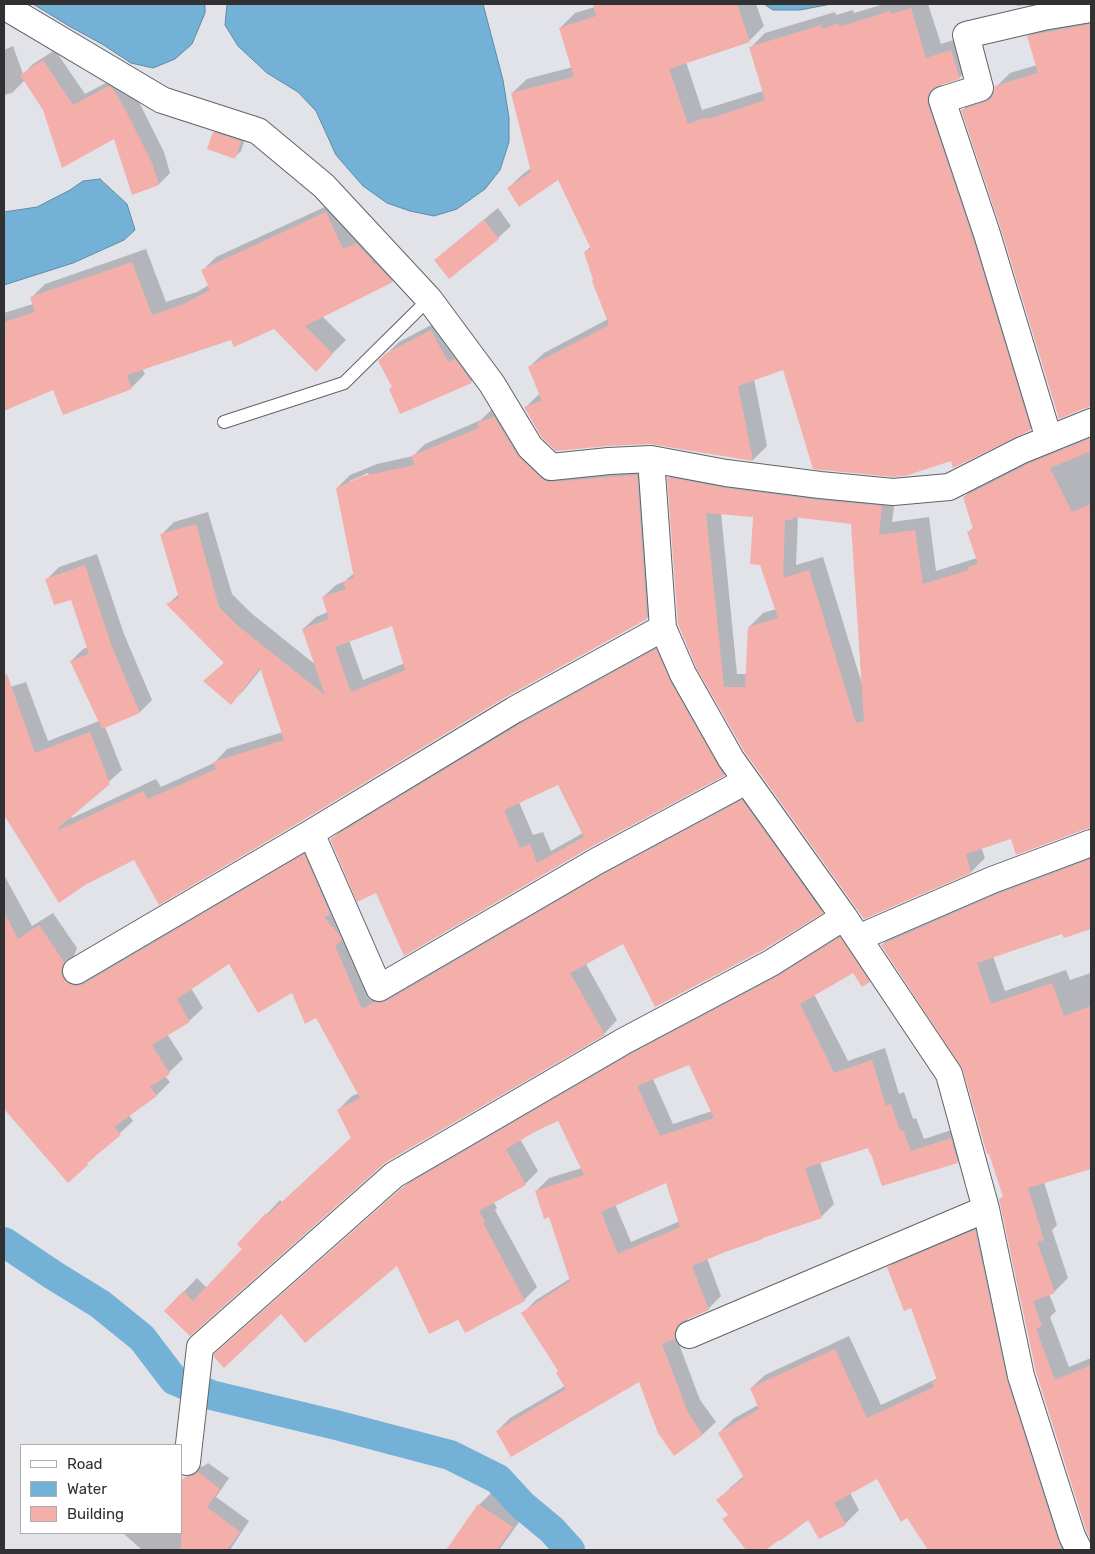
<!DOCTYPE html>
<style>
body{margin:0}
#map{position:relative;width:1095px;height:1554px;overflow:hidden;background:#e1e3e9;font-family:Rubik,sans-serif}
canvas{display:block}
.frame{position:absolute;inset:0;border:5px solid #313134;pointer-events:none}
.legend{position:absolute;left:20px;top:1444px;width:162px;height:90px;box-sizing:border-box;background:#fff;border:1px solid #adadae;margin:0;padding:6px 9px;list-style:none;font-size:15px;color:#313134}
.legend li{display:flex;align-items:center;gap:10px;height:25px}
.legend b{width:25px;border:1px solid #adadae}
</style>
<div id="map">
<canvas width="1095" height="1554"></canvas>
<div class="frame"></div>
<ul class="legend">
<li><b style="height:6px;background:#fff"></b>Road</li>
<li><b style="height:14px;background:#73b1d6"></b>Water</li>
<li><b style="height:14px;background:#f5afab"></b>Building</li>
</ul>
</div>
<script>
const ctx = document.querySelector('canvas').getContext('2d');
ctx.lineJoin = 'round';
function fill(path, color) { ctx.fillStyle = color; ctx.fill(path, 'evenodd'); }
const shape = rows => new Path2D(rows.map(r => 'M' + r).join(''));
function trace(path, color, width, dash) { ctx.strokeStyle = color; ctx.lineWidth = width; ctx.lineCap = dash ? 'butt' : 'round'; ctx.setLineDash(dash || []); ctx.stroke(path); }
const water = shape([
 [33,4,205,4,205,13,192,44,175,59,153,68,131,63,102,44,69,26,33,4],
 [227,4,483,4,503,80,509,118,509,142,500,170,485,189,457,209,434,216,410,211,387,203,363,186,336,155,316,111,298,92,267,73,238,46,225,25,227,4],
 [764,4,831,4,800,10,773,10,764,4],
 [100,179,127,204,135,230,124,240,73,263,4,285,4,212,37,207,70,190,83,181,100,179]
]);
fill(water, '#73b1d6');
trace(water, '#5f8ba5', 1);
fill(shape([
 [594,4,756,4,764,26,749,41,686,62,702,110,763,91,750,48,765,33,835,12,836,15,853,10,854,13,884,4,928,4,941,44,966,36,974,63,959,78,942,83,942,90,1045,415,1030,429,951,459,784,369,754,379,767,446,753,460,650,443,525,408,540,393,529,367,544,353,608,319,585,252,591,246,558,178,508,188,523,174,531,168,512,93,527,79,573,67,560,28,575,13,595,7],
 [1017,4,1031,4,1017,6],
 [1091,14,1091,406,1085,407,1002,229,963,110,976,96,996,90,996,87,1010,73,1037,65,1029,36,1043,23],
 [13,46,23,74,33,64,55,50,85,94,121,75,138,100,164,152,170,173,159,184,115,138,45,110,25,80,12,93,4,95,4,50],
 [220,127,246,135,241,151,235,157,214,133],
 [340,200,405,267,392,281,322,316,346,340,316,370,274,327,232,339,142,368,145,374,131,388,54,388,4,410,4,313,33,304,31,298,45,284,146,249,166,302,197,292,209,285,202,271,216,257],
 [498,208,511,226,498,238,436,260,449,248],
 [444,318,484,369,472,381,401,413,393,387,380,361,399,342],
 [507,405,553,465,649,463,660,606,647,618,134,858,84,884,60,901,4,813,4,689,26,682,48,741,99,721,71,661,83,649,88,647,72,599,47,579,59,567,97,554,124,634,152,700,140,712,105,727,122,770,70,816,72,818,156,779,161,787,214,763,227,749,283,732,262,668,244,690,231,703,204,681,225,662,168,604,179,594,161,535,174,522,208,512,232,594,251,613,316,665,303,629,316,617,328,612,323,597,336,585,345,581,354,573,337,488,350,475,377,464,413,456,425,444,481,420,491,410],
 [368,473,369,475,350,483,350,481],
 [393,625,405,663,363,680,349,640],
 [1091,431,1091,827,1011,838,981,847,985,858,971,872,864,918,698,667,669,478,682,464,896,493,892,522,929,517,936,571,977,558,968,532,974,527,964,497,978,483],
 [721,513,754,516,776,609,763,613,749,627,747,674,737,674],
 [798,516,852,523,862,684,823,557,796,565],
 [669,637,737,761,724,775,589,847,404,954,376,891,332,839,345,826,536,710],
 [558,783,583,833,551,851,543,832,533,835,519,802],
 [756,788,835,898,822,912,624,942,586,964,617,1020,604,1034,386,1161,190,1334,165,1311,197,1278,207,1288,244,1249,267,1214,280,1200,282,1202,352,1137,338,1110,352,1096,359,1093,316,1016,293,991,229,962,191,988,203,1008,189,1021,167,1034,183,1059,165,1076,170,1082,156,1096,129,1115,133,1121,68,1181,4,1107,4,875,32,926,53,913,77,948,74,956,76,965,318,842,376,997,619,861],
 [1091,851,1091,928,1065,937,1063,932,993,956,1005,991,1066,970,1070,980,1091,973,1091,1164,1086,1170,1044,1182,1057,1225,1052,1230,1068,1278,1054,1292,1049,1294,1056,1311,1050,1317,1069,1367,1091,1358,1091,1538,1087,1530,1000,1199,1004,1195,963,1065,882,945,896,931],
 [853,925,882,968,869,981,853,971,814,994,848,1061,885,1048,899,1094,904,1092,913,1119,916,1118,924,1139,964,1126,970,1149,957,1162,869,1146,820,1162,834,1204,821,1217,765,1235,707,1258,721,1296,708,1309,687,1318,687,1325,676,1336,700,1400,716,1422,703,1434,675,1454,639,1380,497,1431,510,1418,565,1386,560,1371,523,1313,536,1300,571,1278,550,1215,536,1191,549,1178,582,1168,559,1120,520,1139,538,1171,525,1184,493,1201,497,1208,495,1210,537,1287,524,1300,459,1318,397,1264,281,1312,229,1342,417,1175,646,1042],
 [690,1063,712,1111,673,1124,653,1079],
 [666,1182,680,1221,631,1242,615,1204],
 [989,1217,1020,1365,1089,1550,929,1550,908,1517,878,1477,850,1493,859,1510,845,1524,809,1518,764,1550,748,1550,724,1519,729,1514,718,1500,732,1486,744,1476,719,1433,733,1419,758,1405,751,1388,765,1375,849,1336,881,1405,936,1379,938,1378,912,1306,888,1268,902,1254],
 [208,1463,229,1478,216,1497,249,1521,230,1550,142,1550,123,1533,181,1533,186,1478,196,1467,204,1466],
 [492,1492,525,1514,499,1550,448,1550,479,1505]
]), '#0003');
trace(shape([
 [4,1242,53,1275,100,1304,142,1338,174,1380,211,1395,336,1425,450,1455,498,1479,522,1505,552,1530,570,1550]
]), '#73b1d6', 30);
fill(shape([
 [593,4,737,4,750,42,669,69,688,124,708,117,709,119,765,100,749,47,821,25,822,29,839,23,839,27,890,11,891,14,911,8,926,58,951,50,960,79,937,86,931,90,927,96,928,105,973,239,1031,430,953,468,951,461,905,476,893,477,813,469,783,370,738,386,753,461,650,444,607,446,556,451,542,438,524,407,542,401,528,367,609,325,592,281,593,280,584,252,591,249,558,180,519,207,507,188,531,172,511,93,574,77,559,28,596,16],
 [1091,24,1091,407,1085,408,1059,419,1001,229,961,110,985,102,991,99,994,92,995,86,1038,73,1027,36],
 [43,60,73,105,109,86,113,89,126,111,152,163,159,185,132,195,114,139,62,168,43,110,20,75],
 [213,132,241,141,235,159,207,149],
 [326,212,343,249,356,243,371,259,374,265,376,264,393,282,305,326,333,354,316,372,274,329,234,347,231,340,127,375,132,389,63,415,53,390,4,411,4,322,35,312,30,297,132,262,152,315,182,305,210,290,201,270],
 [484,220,499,239,449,279,434,260],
 [431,330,448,362,455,359,472,383,400,414,389,389,392,387,378,361,385,354],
 [494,417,517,455,541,478,546,481,553,482,637,475,647,619,506,697,303,820,159,905,134,860,85,885,59,903,4,815,4,675,7,674,35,753,90,732,110,784,58,828,59,830,143,791,148,799,216,769,213,762,284,740,260,668,231,705,203,681,224,663,166,604,179,598,160,534,196,524,219,607,238,626,325,695,302,629,329,619,322,597,346,589,343,582,354,578,336,488,363,476,415,465,411,456,479,428,477,423],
 [392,626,405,670,351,692,335,647],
 [1091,438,1091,451,1050,468,1072,512,1091,504,1091,828,1086,829,1016,855,1011,839,966,854,971,873,864,919,744,751,696,667,678,624,667,477,724,488,818,500,882,506,879,535,915,530,923,584,969,570,968,567,978,564,967,532,973,529,963,497,1028,464],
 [706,513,753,517,750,564,760,565,778,618,748,627,745,687,724,687],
 [793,517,851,524,864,721,856,723,809,570,783,578,785,520,792,520],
 [85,565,112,647,140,713,102,729,70,661,89,654,71,600,54,605,45,579],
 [656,649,670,681,724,776,589,848,404,956,376,893,357,902,330,839,522,723],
 [558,785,584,837,537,863,530,844,520,848,504,810],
 [742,800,823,913,763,950,655,1007,623,944,570,973,605,1035,386,1162,190,1336,164,1311,183,1291,193,1301,242,1249,237,1244,266,1213,268,1215,351,1138,337,1110,360,1098,316,1018,305,1024,292,993,258,1013,229,964,177,999,190,1022,152,1045,170,1074,150,1087,157,1096,114,1127,121,1135,87,1163,88,1165,68,1183,4,1109,4,912,18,939,39,925,64,962,61,971,63,979,69,984,77,986,84,984,304,854,330,914,324,917,340,936,342,940,335,946,362,1009,375,1002,379,1003,387,1001,604,874],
 [1091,859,1091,929,1064,938,1062,934,977,963,991,1004,1052,983,1064,1016,1091,1006,1091,1169,1028,1188,1044,1240,1037,1242,1055,1293,1033,1301,1042,1326,1036,1329,1055,1380,1091,1365,1091,1541,1086,1530,1036,1372,999,1199,1003,1197,989,1154,987,1154,963,1070,881,945,993,896],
 [840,937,870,982,862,987,853,973,800,1004,834,1073,872,1060,886,1106,891,1104,900,1131,903,1130,911,1151,951,1138,958,1163,882,1186,871,1154,870,1154,868,1148,805,1168,822,1218,763,1238,763,1239,725,1252,692,1266,709,1310,683,1321,677,1326,674,1333,675,1339,662,1344,688,1413,703,1435,674,1456,658,1433,639,1382,511,1457,496,1431,566,1389,556,1373,558,1371,521,1313,570,1281,549,1217,544,1219,535,1191,584,1175,558,1121,538,1130,506,1149,526,1185,479,1211,485,1222,483,1223,525,1301,465,1333,458,1320,429,1334,397,1266,305,1343,281,1314,224,1368,214,1357,214,1354,403,1187,631,1054,778,976],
 [689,1065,714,1118,660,1136,637,1086],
 [666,1183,680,1227,618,1254,601,1212],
 [975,1230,1007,1380,1058,1541,1062,1550,928,1550,907,1518,901,1522,877,1479,834,1503,846,1525,819,1539,808,1520,780,1541,779,1540,766,1550,746,1550,722,1519,728,1515,716,1500,744,1478,718,1433,759,1409,750,1388,835,1349,867,1418,934,1387,932,1382,937,1380,911,1308,904,1311,887,1267],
 [198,1472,220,1489,207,1507,240,1532,227,1550,181,1550,181,1481,185,1477,193,1476],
 [478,1504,513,1527,497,1550,446,1550]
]), '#f5afab');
const lane = shape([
 [224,422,344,383,429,299]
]);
const street = shape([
 [4,6,162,100,258,131,324,186,429,299,492,384,530,447,551,467,609,461,651,459,663,628,683,674,731,759,844,917,949,1074,986,1209,1021,1376,1072,1536,1079,1550],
 [1049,439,987,234,942,100,980,88,966,35,1043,17,1091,9],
 [651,459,726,473,820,485,893,492,949,487,1022,450,1091,422],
 [311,833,379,988,597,861,746,781],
 [858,938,992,880,1091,843],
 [76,971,311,833,514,710,663,628],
 [689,1335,986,1209],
 [187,1462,200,1347,394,1175,624,1041,771,963,844,917]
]);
trace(lane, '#616368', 14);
trace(street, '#616368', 28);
trace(lane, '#fff', 12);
trace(street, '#fff', 26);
</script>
